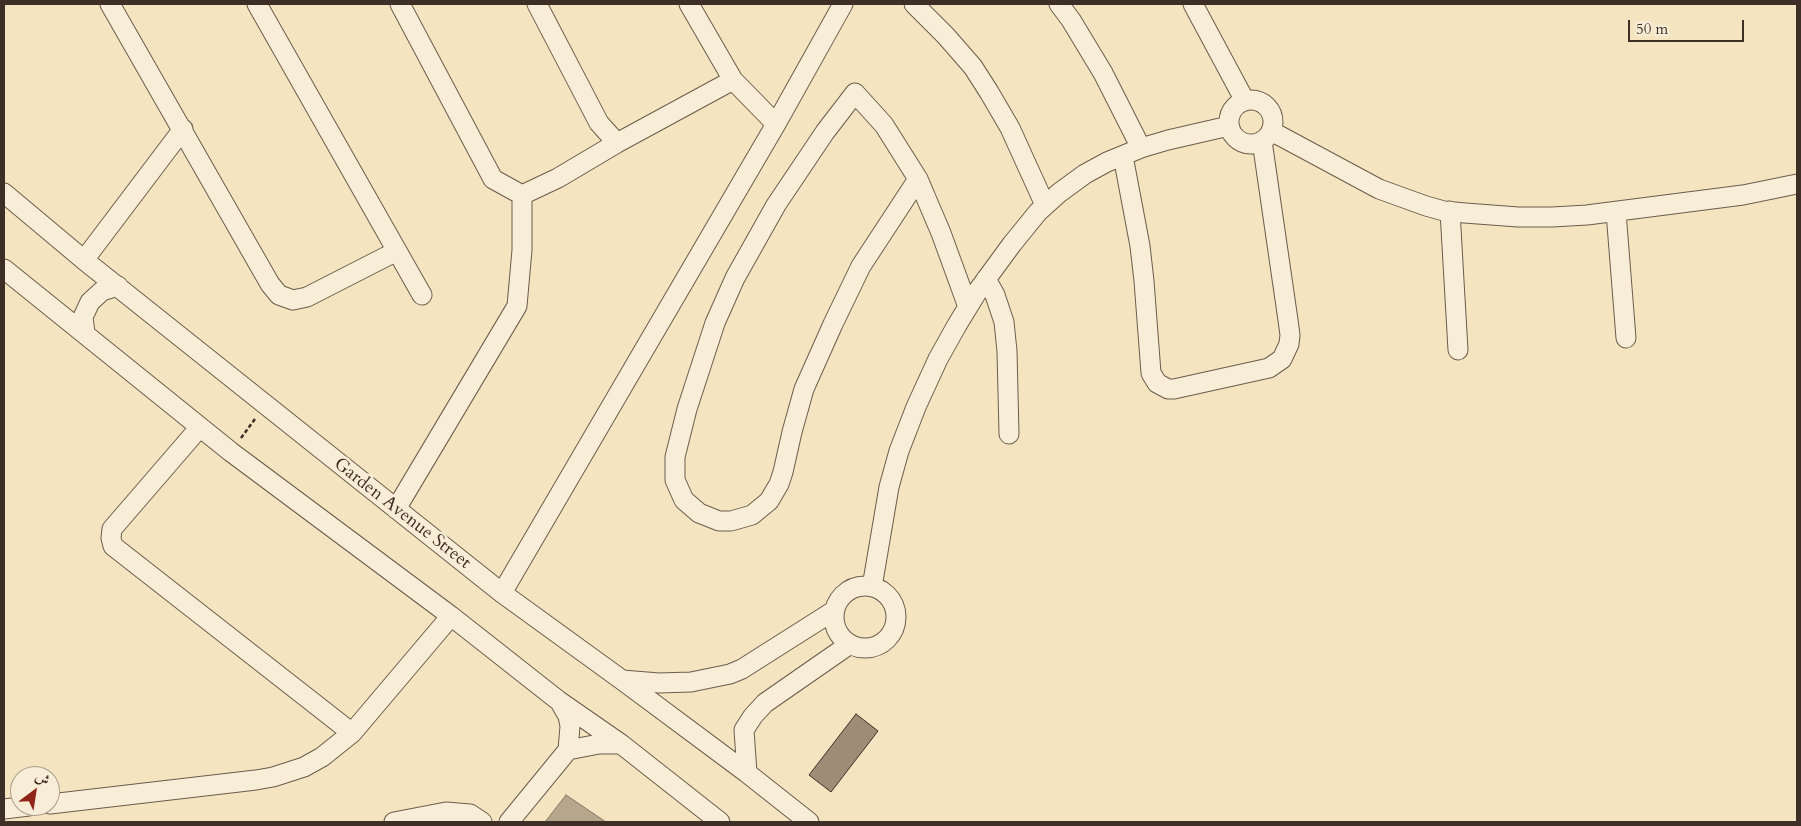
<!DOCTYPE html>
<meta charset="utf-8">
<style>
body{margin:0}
#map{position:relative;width:1801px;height:826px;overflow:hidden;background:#f5e4c0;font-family:Cardo,Amiri,serif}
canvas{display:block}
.frame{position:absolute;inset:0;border:5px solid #3d2f25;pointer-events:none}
.north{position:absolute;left:10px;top:766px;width:50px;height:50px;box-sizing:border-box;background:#f8edd6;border:1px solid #ada18f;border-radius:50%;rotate:31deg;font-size:14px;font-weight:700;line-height:20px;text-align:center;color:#3d2f25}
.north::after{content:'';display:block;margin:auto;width:18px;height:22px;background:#8f2418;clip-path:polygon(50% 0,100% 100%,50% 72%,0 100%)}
.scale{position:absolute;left:1628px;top:20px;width:116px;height:22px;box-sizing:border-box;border:2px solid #3d2f25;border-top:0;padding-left:6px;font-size:15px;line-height:18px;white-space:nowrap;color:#3d2f25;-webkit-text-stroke:4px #f8edd6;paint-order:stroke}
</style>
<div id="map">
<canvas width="1801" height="826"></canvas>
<div class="frame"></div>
<div class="north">ش</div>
<div class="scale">50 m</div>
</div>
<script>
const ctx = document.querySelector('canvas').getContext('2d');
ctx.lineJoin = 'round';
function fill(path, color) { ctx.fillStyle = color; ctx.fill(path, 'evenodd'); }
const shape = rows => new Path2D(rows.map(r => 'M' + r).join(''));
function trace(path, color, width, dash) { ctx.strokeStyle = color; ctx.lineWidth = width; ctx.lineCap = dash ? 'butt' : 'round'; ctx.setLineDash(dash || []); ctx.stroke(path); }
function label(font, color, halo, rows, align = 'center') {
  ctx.font = font + ' Cardo,serif'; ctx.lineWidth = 5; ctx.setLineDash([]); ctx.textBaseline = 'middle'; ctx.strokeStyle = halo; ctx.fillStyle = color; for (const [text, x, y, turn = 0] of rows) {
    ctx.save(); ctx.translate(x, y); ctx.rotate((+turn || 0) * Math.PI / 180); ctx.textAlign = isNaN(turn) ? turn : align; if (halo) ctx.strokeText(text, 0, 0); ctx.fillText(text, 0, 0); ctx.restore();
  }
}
const water = shape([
 [566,795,606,822,545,822,566,795]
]);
fill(water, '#b6a68b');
trace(water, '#867662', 1);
const building = shape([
 [856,714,878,731,831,792,809,775,856,714]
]);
fill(building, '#9d8d76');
trace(building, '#3d2f25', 1);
const minor = shape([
 [110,4,270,284,279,295,293,300,307,297,397,251],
 [257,4,422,295],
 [400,4,493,179,522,195,558,178,617,143,733,80],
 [537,4,599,123,617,143],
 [689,4,733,80,776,124],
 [914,4,946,36,973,67,989,92,1010,128,1045,205],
 [1059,4,1071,20,1103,73,1141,148],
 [1193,4,1245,101],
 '1229 122a22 22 0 1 1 44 0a22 22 0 1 1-44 0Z',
 [1271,131,1379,189,1426,206,1444,211,1465,213,1518,217,1552,217,1587,215,1743,195,1797,184],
 [1123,156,1140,246,1144,281,1151,373,1157,383,1168,389,1174,389,1269,368,1282,359,1289,344,1290,335,1288,320,1262,141],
 [918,179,861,266,833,324,804,389,792,432,783,472,779,484,769,501,752,515,731,521,719,521,699,513,684,500,675,480,675,457,687,409,715,323,735,278,776,205,825,132,855,93,884,125,918,179,941,233,968,307],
 [4,193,84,260,502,593,622,680,747,773,809,822],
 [1450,211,1458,350],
 [1616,212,1626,338],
 [84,260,183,129],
 [4,269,231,452,451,616,559,701,621,744,720,822],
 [986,279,995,295,1004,322,1007,351,1009,434],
 [85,333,83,317,90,302,102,291,118,286],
 [200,427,112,529,111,538,113,546,352,733],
 [396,509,517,306,522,250,522,195],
 '834 617a31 31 0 1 1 62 0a31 31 0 1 1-62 0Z',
 [872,587,889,487,899,451,916,407,938,359,957,325,979,289,1012,244,1038,212,1059,193,1085,174,1107,162,1141,148,1168,140,1229,126],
 [502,593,776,124,843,4],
 [622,680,659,683,691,682,730,674,742,669,835,610],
 [568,750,599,744,621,744],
 [747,773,744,730,753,716,765,703,850,644],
 [50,804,256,780,273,777,304,767,322,757,352,733,451,616],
 [4,809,29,806],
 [394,822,446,812,470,814,482,822],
 [509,822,568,750,570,726,568,716,560,702]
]);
trace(minor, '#6b5c4c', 21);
trace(shape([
 [241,438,255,419]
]), '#3d2f25', 2.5, [4, 2.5]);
trace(minor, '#f8edd6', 19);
label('18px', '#3d2f25', '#f8edd6', [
 ["Garden Avenue Street",402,514,38]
]);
</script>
